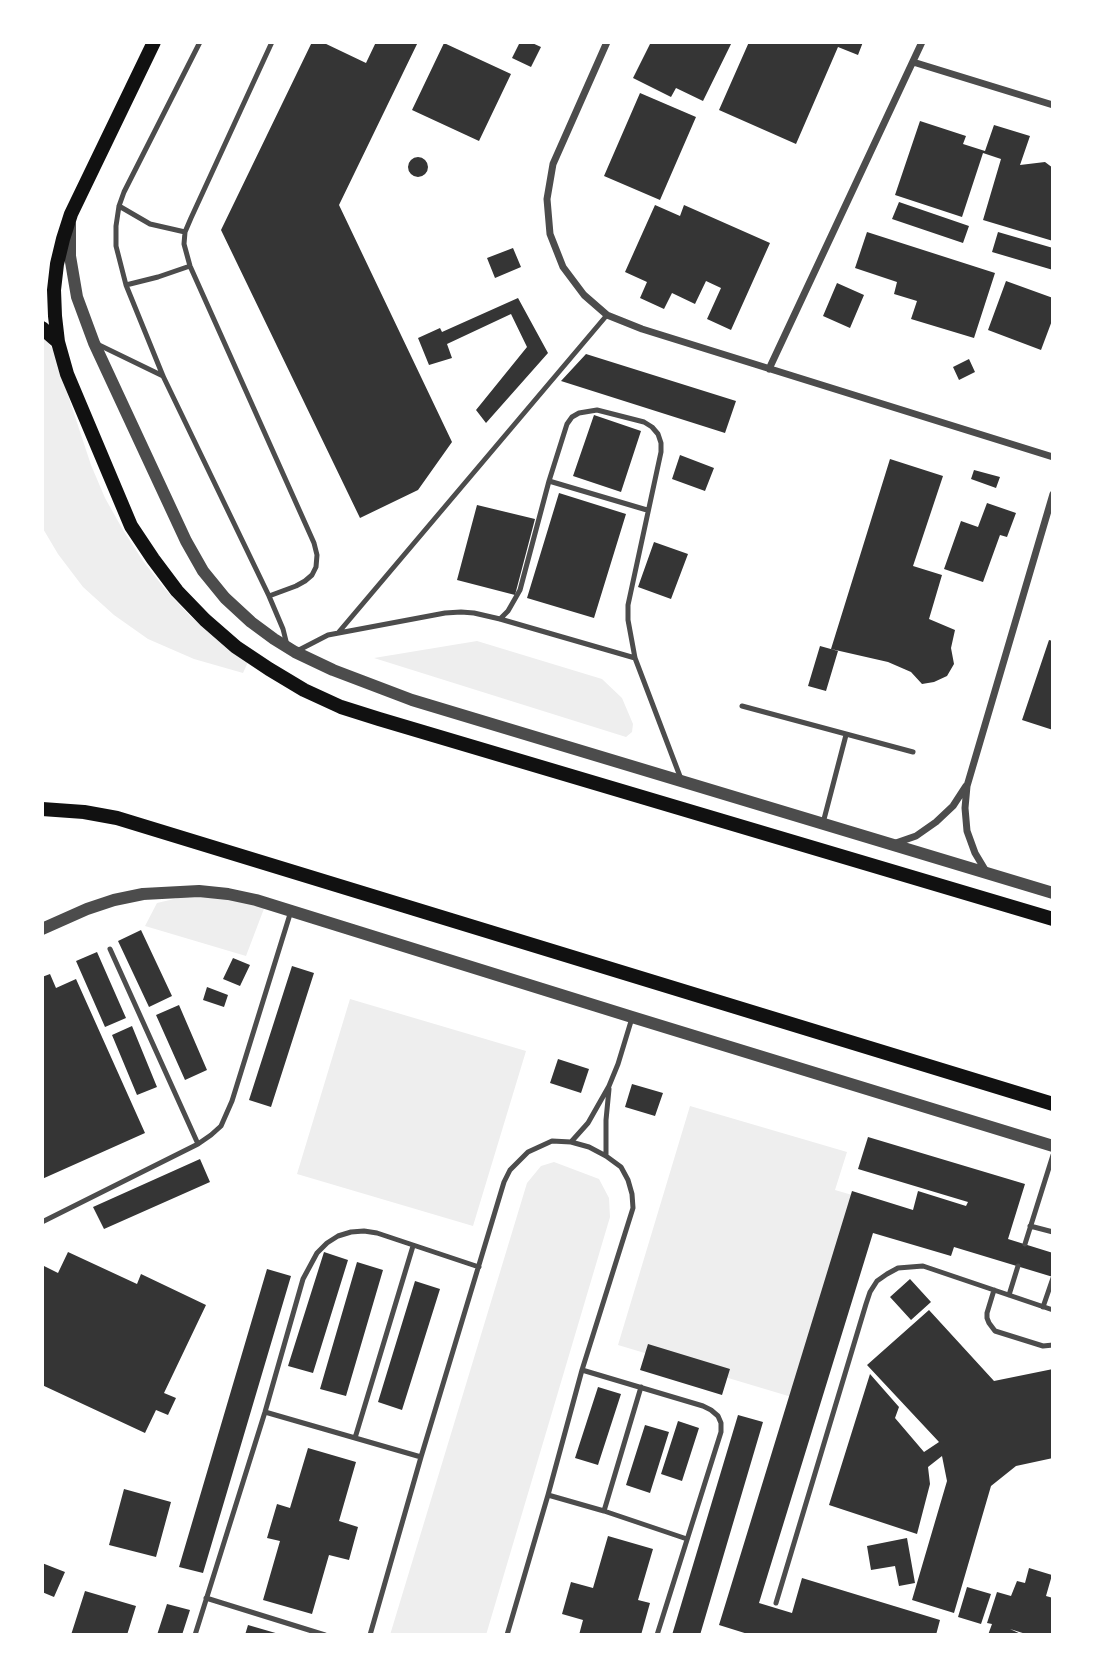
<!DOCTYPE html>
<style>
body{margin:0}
#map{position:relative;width:1095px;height:1677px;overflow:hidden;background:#fff;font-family:Barlow,sans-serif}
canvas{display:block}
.frame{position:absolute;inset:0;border:44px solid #fff;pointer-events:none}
</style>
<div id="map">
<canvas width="1095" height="1677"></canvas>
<div class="frame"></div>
</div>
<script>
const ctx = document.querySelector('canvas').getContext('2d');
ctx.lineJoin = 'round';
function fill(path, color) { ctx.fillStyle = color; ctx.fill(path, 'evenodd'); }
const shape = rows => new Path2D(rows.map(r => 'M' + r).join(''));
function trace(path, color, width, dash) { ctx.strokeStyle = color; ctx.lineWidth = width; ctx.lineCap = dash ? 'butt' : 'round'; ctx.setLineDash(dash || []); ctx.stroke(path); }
fill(shape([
 [42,333,53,350,91,465,105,498,123,530,143,561,165,589,190,616,218,640,248,662,243,673,194,659,148,639,114,615,83,587,58,554,42,527],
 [477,641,602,679,622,698,633,724,632,732,626,737,374,658],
 [218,895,265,906,246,956,145,926,157,903,187,896],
 [350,999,526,1051,473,1226,297,1174],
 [690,1106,847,1152,835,1190,866,1199,805,1401,618,1345],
 [554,1162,599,1179,609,1198,610,1217,486,1635,390,1635,527,1183,541,1166]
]), '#eee');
fill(shape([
 [312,42,322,42,366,63,376,42,418,42,339,205,452,442,418,490,360,518,221,230],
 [520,42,530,42,541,47,531,67,512,58],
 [651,42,732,42,703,101,676,88,671,97,633,78],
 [749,42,863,42,858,55,838,47,796,144,719,110],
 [444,43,511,74,479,141,412,110],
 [640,93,696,117,660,200,604,176],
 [920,121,966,136,963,144,985,151,994,125,1030,136,1020,165,1045,162,1053,168,1053,241,983,220,1001,159,983,153,962,217,895,195],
 '408 167a10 10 0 1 1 20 0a10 10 0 1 1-20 0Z',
 [899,202,969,226,963,243,892,219],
 [655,205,680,216,684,205,770,243,731,330,707,319,721,288,706,281,695,304,672,293,664,309,640,298,647,282,625,272],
 [867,232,995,273,974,338,911,319,917,301,894,294,897,282,855,268],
 [998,232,1053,248,1053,270,992,252],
 [513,248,521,267,495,278,487,258],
 [1006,281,1053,298,1053,318,1041,350,988,330],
 [837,283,864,295,850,328,823,316],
 [518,298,548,353,486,423,476,410,527,347,511,314,447,344,452,358,429,365,418,338,440,328,442,332],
 [586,354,736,401,725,433,561,381],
 [969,359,975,372,959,380,953,367],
 [594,415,641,431,621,492,573,476],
 [680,455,714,468,705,491,672,479],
 [890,459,943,476,913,566,942,575,929,619,955,630,951,648,954,664,947,676,934,682,922,684,911,672,888,662,831,649],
 [974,470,1000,477,996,488,971,479],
 [559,493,626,514,594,618,527,598],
 [987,503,1016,513,1007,537,1000,535,983,582,944,569,961,521,978,527],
 [477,505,535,519,515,595,457,580],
 [654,542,688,554,671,599,638,587],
 [1049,640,1053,641,1053,730,1022,720],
 [820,646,838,651,826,691,808,686],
 [141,930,172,996,149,1007,118,941],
 [97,952,126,1018,105,1027,76,961],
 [233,958,250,965,240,986,223,979],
 [292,966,314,973,271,1107,249,1100],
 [50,974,56,988,76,979,145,1133,42,1179,42,977],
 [207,987,228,995,224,1007,203,1000],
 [179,1005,207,1070,185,1080,156,1015],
 [132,1026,157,1087,137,1095,112,1035],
 [558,1059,589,1069,581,1093,550,1083],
 [632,1084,663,1093,655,1116,625,1107],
 [868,1137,1025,1184,1008,1239,1053,1253,1053,1277,954,1247,951,1256,873,1233,759,1603,792,1613,802,1578,940,1620,936,1635,751,1635,719,1625,852,1191,913,1210,918,1191,966,1206,968,1202,858,1169],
 [200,1159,210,1182,104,1229,93,1207],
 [68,1252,137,1284,141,1274,206,1305,164,1393,176,1398,168,1415,156,1410,145,1433,42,1385,42,1265,58,1273],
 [324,1252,348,1260,313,1373,288,1366],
 [357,1262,383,1270,346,1396,320,1389],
 [267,1269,291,1276,203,1573,179,1567],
 [910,1279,931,1302,911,1320,890,1297],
 [415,1281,440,1289,402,1410,378,1402],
 [929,1310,994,1381,1053,1369,1053,1458,1016,1466,991,1486,954,1613,912,1600,947,1481,942,1456,928,1467,930,1484,917,1534,829,1505,870,1374,899,1407,895,1418,924,1452,939,1442,867,1365],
 [648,1344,730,1369,722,1395,640,1370],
 [598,1387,621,1394,598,1465,575,1458],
 [738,1415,763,1422,700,1635,672,1635],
 [678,1421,699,1428,682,1481,661,1474],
 [645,1425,669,1432,650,1493,626,1485],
 [308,1448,356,1462,339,1521,358,1527,349,1560,329,1555,312,1614,263,1600,280,1541,267,1538,277,1504,290,1508],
 [124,1489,171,1502,156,1557,109,1545],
 [608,1536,653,1549,638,1600,650,1603,641,1635,579,1635,583,1620,562,1614,571,1582,593,1588],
 [907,1538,915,1583,899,1586,895,1566,871,1570,867,1546],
 [42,1563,65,1572,54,1597,42,1592],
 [1029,1568,1052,1575,1046,1596,1053,1598,1053,1635,1029,1635,1010,1629,1023,1635,988,1635,992,1624,987,1623,997,1592,1011,1596,1017,1581,1025,1583],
 [967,1587,991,1594,981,1624,958,1617],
 [85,1591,136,1606,127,1635,71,1635],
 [167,1604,190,1610,182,1635,157,1635],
 [248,1625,279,1634,279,1635,245,1635]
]), '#353535');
trace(shape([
 [200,42,124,192,119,206,116,226,116,246,126,285,163,376,269,596,283,629,287,645],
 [119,206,150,224,185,232],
 [126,285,158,277,190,266],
 [97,344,163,376],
 [549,481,647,510],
 [269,596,296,586,305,581,312,575,316,567,317,555,314,543,190,266,184,244,185,232,191,218,272,42],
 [500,619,508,611,520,590,549,481,567,424,572,417,579,413,597,410,644,422,652,427,658,434,661,443,661,452,628,605,628,620,635,658,681,779],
 [338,633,607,315],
 [297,651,328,635,445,613,461,612,474,613,500,619,635,658],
 [742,706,913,752],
 [823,823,846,735],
 [110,949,198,1144],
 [571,1142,588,1123,609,1086,618,1064,632,1018],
 [606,1156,606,1120,609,1089],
 [42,1222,198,1144,211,1135,221,1126,232,1101,291,911],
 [1030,1226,1053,1232],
 [1025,1244,1053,1155],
 [994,1290,987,1313,987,1318,989,1323,995,1331,1043,1346,1053,1345],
 [1009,1295,1018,1266],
 [1043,1307,1053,1278],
 [582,1370,703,1406,711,1410,718,1416,721,1423,721,1432,657,1635],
 [265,1412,421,1457],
 [355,1438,413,1246],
 [548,1495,604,1511,687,1539],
 [604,1511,641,1387],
 [206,1598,325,1635],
 [776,1603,866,1304,870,1292,877,1281,887,1274,898,1268,923,1266,1053,1310],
 [195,1635,265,1412,303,1279,317,1253,327,1243,338,1236,351,1232,364,1231,377,1233,479,1267],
 [370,1635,421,1457,504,1182,510,1170,528,1152,552,1141,571,1142,589,1147,606,1156,621,1167,628,1180,632,1194,633,1208,582,1370,548,1495,507,1635]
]), '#4c4c4c', 5);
trace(shape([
 [607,42,553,164,547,199,550,234,563,267,584,295,607,315,642,329,1053,457],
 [913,62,1053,105],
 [769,369,922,42],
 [893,844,916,836,936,822,953,806,966,786],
 [987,873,975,853,967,831,965,808,967,786,1053,494]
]), '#4c4c4c', 7);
trace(shape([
 [70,224,70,256,77,297,94,343,186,541,203,571,225,598,251,622,274,639,295,652,333,670,412,700,1053,893],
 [42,929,87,909,114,900,143,894,199,891,228,894,256,900,632,1017,1053,1146]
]), '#4c4c4c', 12);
trace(shape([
 [154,42,71,214,63,239,57,264,54,290,55,316,58,342,67,374,131,526,153,559,177,591,205,620,236,647,269,669,304,690,341,707,379,719,1053,919],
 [42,328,58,342],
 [42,809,84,812,117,818,1053,1104]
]), '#111', 14);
</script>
